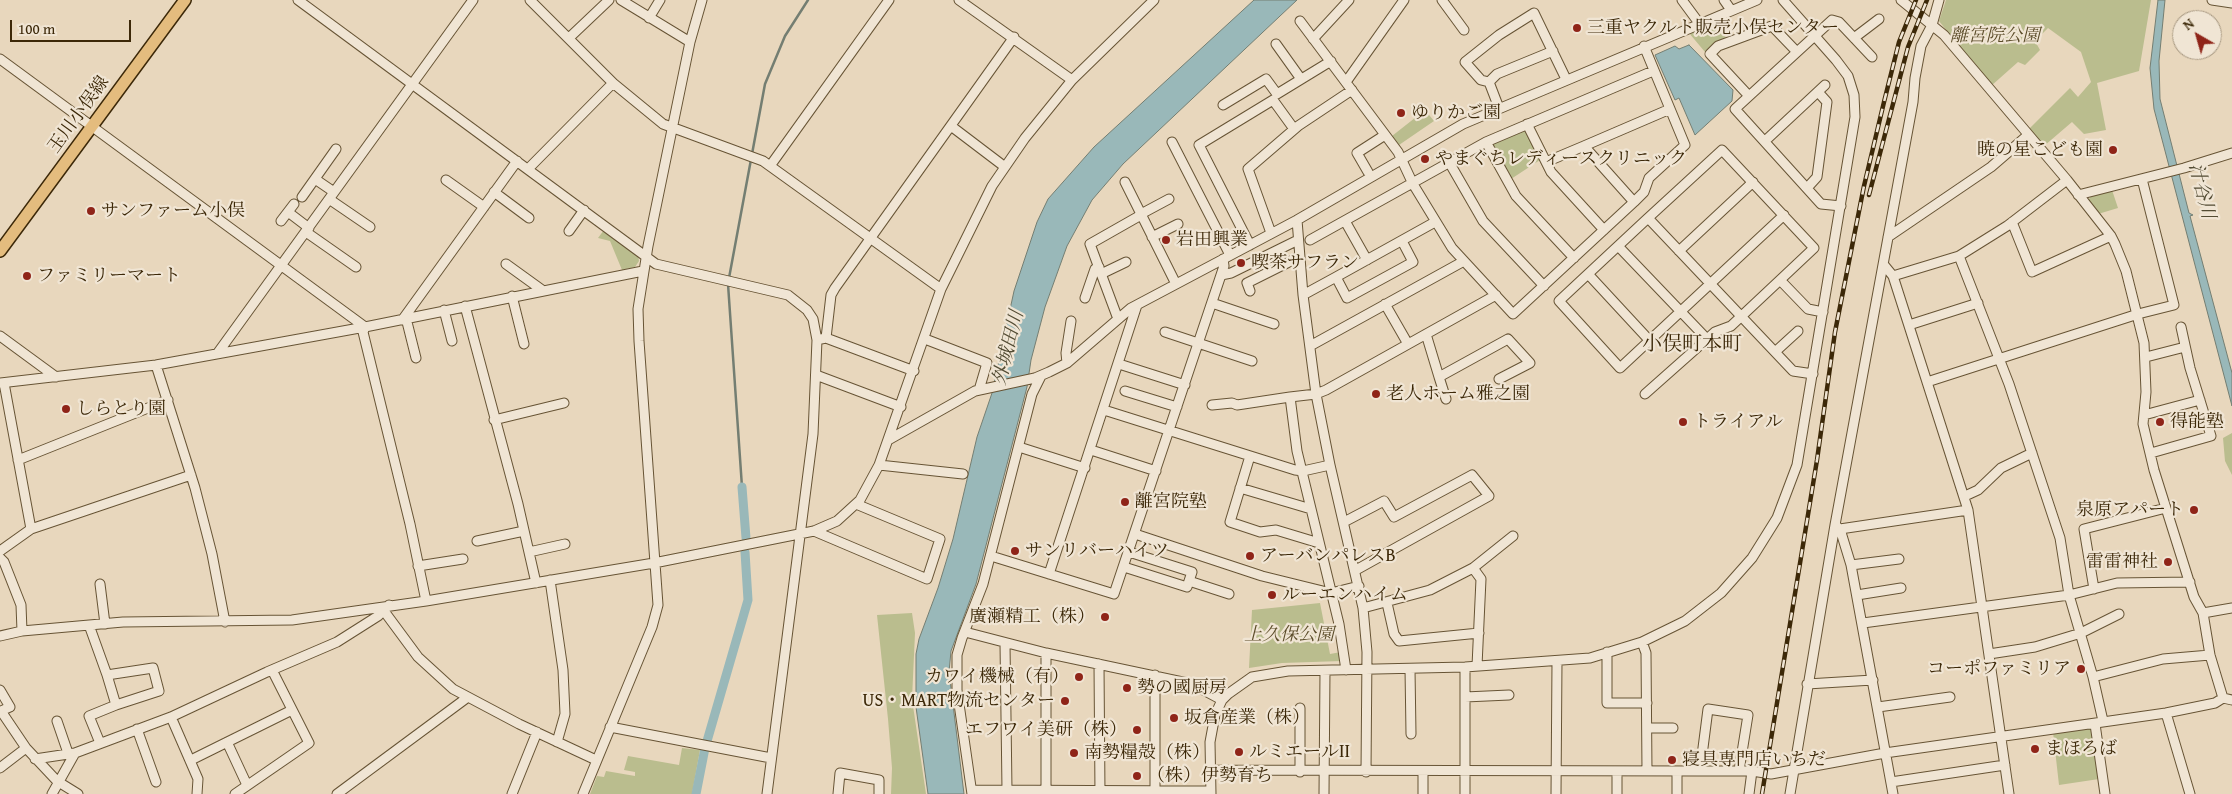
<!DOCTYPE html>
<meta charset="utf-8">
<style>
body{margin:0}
#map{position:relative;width:2232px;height:794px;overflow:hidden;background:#e8d7bd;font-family:"Gentium Book Plus",serif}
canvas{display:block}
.north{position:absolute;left:2172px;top:10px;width:50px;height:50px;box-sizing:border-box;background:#f0e5d4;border:1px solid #a89982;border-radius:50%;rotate:322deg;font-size:14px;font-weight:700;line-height:20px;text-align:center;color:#3c2808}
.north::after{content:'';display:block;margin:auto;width:18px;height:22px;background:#8f2418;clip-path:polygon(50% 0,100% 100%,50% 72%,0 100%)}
.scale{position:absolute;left:10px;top:20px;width:121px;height:22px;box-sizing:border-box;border:2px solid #3c2808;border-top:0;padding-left:6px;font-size:15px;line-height:18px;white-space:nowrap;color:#3c2808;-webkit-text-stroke:4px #f0e5d4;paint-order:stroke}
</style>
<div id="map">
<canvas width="2232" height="794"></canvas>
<div class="north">N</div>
<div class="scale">100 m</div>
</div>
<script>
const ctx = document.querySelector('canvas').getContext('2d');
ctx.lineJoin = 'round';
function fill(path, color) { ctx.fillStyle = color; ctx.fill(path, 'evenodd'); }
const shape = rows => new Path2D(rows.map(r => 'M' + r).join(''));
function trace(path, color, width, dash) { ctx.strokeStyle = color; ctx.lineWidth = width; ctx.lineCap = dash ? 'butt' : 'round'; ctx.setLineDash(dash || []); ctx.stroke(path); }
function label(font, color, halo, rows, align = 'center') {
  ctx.font = font + ' "Gentium Book Plus","Noto Serif JP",serif'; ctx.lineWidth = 4.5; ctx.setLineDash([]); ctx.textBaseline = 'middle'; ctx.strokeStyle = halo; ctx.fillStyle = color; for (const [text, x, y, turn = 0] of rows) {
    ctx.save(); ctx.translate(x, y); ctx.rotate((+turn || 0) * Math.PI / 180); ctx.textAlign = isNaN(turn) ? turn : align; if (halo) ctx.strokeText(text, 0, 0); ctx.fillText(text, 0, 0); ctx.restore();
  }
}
fill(shape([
 [1946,0,2151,0,2139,71,2097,83,2106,130,2084,134,2072,122,2044,146,2029,129,2070,88,2078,97,2091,82,2081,52,2048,28,2035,41,2040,50,2025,65,2018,62,1991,86,1939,21],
 [1718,21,1726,38,1717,42,1705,52,1689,33],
 [1425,110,1434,121,1399,145,1392,136],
 [1522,129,1527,133,1540,160,1511,179,1493,146,1494,142],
 [2112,190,2118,208,2098,214,2088,202,2089,199,2091,196],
 [604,230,638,255,639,261,635,267,622,270,610,241,598,238],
 [2232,433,2232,475,2225,461,2223,438],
 [1320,603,1330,654,1341,652,1342,661,1282,663,1249,668,1252,610],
 [912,613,915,633,912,699,926,794,891,794,892,768,888,719,877,615],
 [2092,727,2099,779,2059,785,2053,732],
 [682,748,700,750,692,794,590,794,597,776,604,777,606,771,635,776,635,772,624,770,628,756,679,765]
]), '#babd8e');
const water = shape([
 [1254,0,1297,0,1123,164,1092,200,1067,246,1045,307,1031,360,1027,387,976,584,951,651,949,672,964,794,928,794,916,707,916,654,919,639,938,588,953,539,977,437,992,393,1014,291,1037,222,1048,199,1094,147,1254,0],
 [2158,0,2165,0,2159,61,2160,99,2189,213,2193,215,2190,216,2232,373,2232,406,2154,109,2150,68,2158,0],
 [1689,45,1733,90,1732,101,1695,135,1679,98,1675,100,1655,55,1675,46,1679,49,1689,45]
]);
fill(water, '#99b8b9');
trace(water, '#747e72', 1);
trace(shape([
 [729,278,765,84,785,36,808,0],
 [728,284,742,487]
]), '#747e72', 2.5);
trace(shape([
 [742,487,746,538],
 [696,794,705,748,748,600,745,552]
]), '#99b8b9', 9);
const minor = shape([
 [298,0,656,264,788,295,807,310,813,319,817,340,813,434,767,794],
 [530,0,613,83,663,124,763,161,941,289],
 [621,0,690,42],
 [959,0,1072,80],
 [1442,0,1464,30],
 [1682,0,1699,23],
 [1724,0,1731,10],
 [2212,0,2232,3],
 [649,18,660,0],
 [1300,21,1398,152,1413,184,1452,248,1513,314,1634,202,1644,192,1649,178,1685,145,1644,46],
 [570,37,609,0],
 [1854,38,1879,19],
 [1313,39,1349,0],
 [1276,44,1301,79],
 [0,59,365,327],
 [1346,82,1404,0],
 [1489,82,1497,74,1553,51],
 [1749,96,1710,54,1718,46,1772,26,1797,52],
 [1223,105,1266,79,1277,94,1331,61],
 [1499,108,1489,82,1481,80,1465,62,1499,35,1534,13,1566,79],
 [1527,124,1551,172,1604,230],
 [951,126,1005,167],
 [1765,141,1825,85],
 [1172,142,1230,255],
 [1486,142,1516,196,1574,258],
 [1449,162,1483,221,1544,286],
 [1546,162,1584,146],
 [770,166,889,0],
 [528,169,613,83],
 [1368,172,1357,153,1385,135],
 [315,179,334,192],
 [446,180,484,207],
 [1125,182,1176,284],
 [1807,188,1817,177,1827,102,1818,92],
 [494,192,529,218],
 [2078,195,2184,168,2232,153],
 [302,197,336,149],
 [329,199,370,227],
 [1634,202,1584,146,1670,109],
 [1841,206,1821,204,1735,109,1832,20,1839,22,1872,57],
 [288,212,309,228],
 [1141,214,1169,199],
 [1648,218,1559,301,1620,368,1784,215],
 [1297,220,1303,295,1316,394,1330,465,1363,608,1367,652,1366,772],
 [281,221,294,204],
 [1345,221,1367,260],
 [2012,222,2032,272,2111,236],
 [569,231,584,210],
 [306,232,356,267],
 [1271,233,1248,169,1298,126,1352,90],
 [1152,237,1178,224],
 [1888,237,1991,167,2027,136],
 [1310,240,1486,142,1653,71],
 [1402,241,1413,262,1347,298,1336,277,1435,222],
 [1250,245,1199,145,1273,100,1294,129],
 [1618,246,1707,339],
 [1679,251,1753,182],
 [1959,256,2009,384,2060,538,2069,595,2093,677,2103,721],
 [506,264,542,290],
 [1884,265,1893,276,1968,510,2009,794],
 [1101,274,1126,262],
 [1588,274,1650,341],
 [1221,275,1231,273,1298,240],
 [1893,276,1959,256,2007,226,2067,180],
 [1780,280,1814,248,1722,150,1648,218,1793,371,1813,374],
 [1250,291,1247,283,1299,257],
 [1303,295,1336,277],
 [512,296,524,344],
 [1085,298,1095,269,1099,267],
 [1212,303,1274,324],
 [1385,304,1408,344],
 [465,306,518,504,536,583],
 [444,310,452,341],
 [406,318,416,358],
 [403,319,517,161],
 [1118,319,1090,244,1141,215],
 [1909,325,1978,303],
 [365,327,363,332,410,524,426,601],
 [1165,332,1252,361],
 [1426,334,1439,377,1508,339,1530,363,1499,379],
 [0,336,56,377],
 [826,338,831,295,835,288,1014,37],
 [821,339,826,338,914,371],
 [925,339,987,363,979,390],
 [1310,346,1464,261],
 [1775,352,1798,331],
 [217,354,473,0],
 [2146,357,2185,347],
 [1067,363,1066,353,1071,321],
 [1119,364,1185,385],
 [156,365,195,488,212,554,225,622],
 [816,375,901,407],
 [1439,377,1446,399],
 [1927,382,2138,314,2174,305,2142,179],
 [0,383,156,365,365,327,643,271],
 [4,383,31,529],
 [1125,391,1177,407],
 [1645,394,1707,339,1715,332,1731,326,1780,280,1808,309,1823,312],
 [1212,405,1232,403,1237,405,1290,397],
 [1104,410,1295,470,1303,471,1330,465],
 [2144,415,2200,400],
 [494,420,564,403],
 [890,439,975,391,1035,378,1049,372,1067,363,1131,308,1297,220,1463,124,1757,0],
 [1019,447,1085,468],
 [1091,450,1156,471],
 [2151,453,2211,436,2190,368,2181,327],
 [1250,456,1230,522,1260,532,1276,530,1319,543],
 [18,460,168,400],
 [879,465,963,474],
 [1240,488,1311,509],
 [1965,496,1978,490,2001,468,2032,453],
 [1344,522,1384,501,1394,517,1472,475,1489,496,1356,570],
 [1835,525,1840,529,1851,565,1893,794],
 [1840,529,1968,510],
 [814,531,927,579,940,539,856,504],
 [1135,534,1262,576,1331,593,1359,586],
 [477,541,524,531],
 [0,551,31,529,191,475],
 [529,552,565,544],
 [991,556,1114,594,1224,266,1223,259],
 [0,558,4,562,21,605,22,631],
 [1851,565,1899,559],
 [418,566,463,559],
 [1124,567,1187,587,1192,572,1129,552],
 [1473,568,1481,579,1477,666],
 [1049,574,1137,305],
 [550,580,563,670,565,714,557,742],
 [1189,581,1229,594],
 [100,584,105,624],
 [2094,589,2084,529,2166,508],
 [1857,595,1901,588],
 [1387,603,1394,634,1399,641,1479,633],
 [1363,608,1430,590,1473,568,1513,536],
 [384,611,418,657,453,689,519,724,596,760],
 [2203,613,2232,608],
 [1863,623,2069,595,2117,583,2190,582],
 [89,625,107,675,153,668,159,691,116,705,107,675],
 [965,632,1046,653,1192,684,1222,700],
 [0,636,22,631,123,622,292,620,426,601,654,563,814,531,837,521,860,500,879,465,941,289,992,186,1025,138,1072,80,1154,0],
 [1642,642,1646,653,1647,771],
 [1005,644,1007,790],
 [1607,652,1607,703,1647,703],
 [1046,653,1046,794],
 [1989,654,2035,647,2081,633,2119,614],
 [1099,664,1100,794],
 [1465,667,1465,794],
 [1410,669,1411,734],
 [1346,670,1339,624,1297,451,1290,397,1316,394,1326,390,1496,295],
 [1155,675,1155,794],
 [2093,677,2163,659,2210,655],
 [1807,684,1873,680],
 [0,690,10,707,1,711,26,748,57,781,78,794],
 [1465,697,1509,695],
 [2223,698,2232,700],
 [1878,707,1950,697],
 [1300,708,1300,772],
 [2166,713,2190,794],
 [171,717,198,779,197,794],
 [57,721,68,753],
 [2095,724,2105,794],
 [610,727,771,758],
 [1647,728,1673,728],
 [137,729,156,782],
 [227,742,247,785],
 [100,743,89,716,116,705],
 [35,759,75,753],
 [191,760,292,710],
 [0,768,26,748],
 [1210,770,1700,771,1752,771,1771,774,1885,753,2166,713,2215,703,2223,698,2210,655,2203,613,2194,597,2154,470,2143,424,2146,392,2144,343,2126,271,2115,244,2111,236,2067,180,1944,35,1901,0],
 [1700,771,1708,709,1748,715,1739,771],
 [1423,772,1423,794],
 [1891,782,2005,765],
 [972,790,1211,791],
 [52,794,75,753,171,717,267,672,337,642,378,616,389,605],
 [235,794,309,743,272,670],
 [337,794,468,697],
 [512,794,537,732],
 [583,794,652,627,658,605,639,341,638,309,648,246,690,42,702,0],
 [838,794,840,773,879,780,879,794],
 [972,794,957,690,957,655,962,638,983,584,1032,394,1041,376],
 [1211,794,1210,742,1215,715,1222,700,1228,694,1252,677,1288,671,1465,667,1590,658,1642,642,1685,621,1721,593,1752,558,1777,518,1797,465,1855,117,1854,95,1848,76,1836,60,1783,0],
 [1324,794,1325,671],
 [1556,794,1557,662],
 [1617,794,1617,772],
 [1677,794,1677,771],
 [1749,794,1752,771],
 [1790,794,1835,525,1913,102,1915,78,1921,46,1932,25,1939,0]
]);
const major = shape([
 [0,251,185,0]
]);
trace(minor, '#675435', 11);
trace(major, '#3c2808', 14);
trace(minor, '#f0e5d4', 9);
trace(major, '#e4bc7e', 11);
const rail = shape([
 [1869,195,1908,47,1927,0],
 [1762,794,1817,460,1835,332,1864,186,1884,102,1899,42,1916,0]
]);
trace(rail, '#3c2808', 4.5);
trace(rail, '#f0e5d4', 2.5, [8]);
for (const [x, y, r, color] of [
 [1577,28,5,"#8f2418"],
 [1401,113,5,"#8f2418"],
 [2113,150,5,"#8f2418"],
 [1425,159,5,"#8f2418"],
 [91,211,5,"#8f2418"],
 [1166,240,5,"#8f2418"],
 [1241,263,5,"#8f2418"],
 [27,276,5,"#8f2418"],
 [1376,394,5,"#8f2418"],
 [66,409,5,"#8f2418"],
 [1683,422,5,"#8f2418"],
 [2160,422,5,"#8f2418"],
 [1125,502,5,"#8f2418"],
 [2194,510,5,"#8f2418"],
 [1015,551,5,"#8f2418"],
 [1250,556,5,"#8f2418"],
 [2168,562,5,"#8f2418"],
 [1272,595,5,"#8f2418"],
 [1105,617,5,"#8f2418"],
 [2081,669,5,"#8f2418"],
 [1079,677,5,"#8f2418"],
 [1127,688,5,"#8f2418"],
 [1065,701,5,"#8f2418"],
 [1174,718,5,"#8f2418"],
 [1137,730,5,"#8f2418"],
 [2035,749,5,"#8f2418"],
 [1239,752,5,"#8f2418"],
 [1074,753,5,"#8f2418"],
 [1672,760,5,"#8f2418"],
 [1137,776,5,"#8f2418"]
]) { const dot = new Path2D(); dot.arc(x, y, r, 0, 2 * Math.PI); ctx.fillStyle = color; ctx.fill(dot); trace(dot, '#f0e5d4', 2); }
label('18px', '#3c2808', '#f0e5d4', [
 ["三重ヤクルト販売小俣センター",1587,28],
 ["ゆりかご園",1411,113],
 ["暁の星こども園",2103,150,"right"],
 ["やまぐちレディースクリニック",1435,159],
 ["サンファーム小俣",101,211],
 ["岩田興業",1176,240],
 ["喫茶サフラン",1251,263],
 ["ファミリーマート",37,276],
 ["老人ホーム雅之園",1386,394],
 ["しらとり園",76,409],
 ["トライアル",1693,422],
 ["得能塾",2170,422],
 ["離宮院塾",1135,502],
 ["泉原アパート",2184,510,"right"],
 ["サンリバーハイツ",1025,551],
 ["アーバンパレスB",1260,556],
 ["雷雷神社",2158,562,"right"],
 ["ルーエンハイム",1282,595],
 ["廣瀬精工（株）",1095,617,"right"],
 ["コーポファミリア",2071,669,"right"],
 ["カワイ機械（有）",1069,677,"right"],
 ["勢の國厨房",1137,688],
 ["US・MART物流センター",1055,701,"right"],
 ["坂倉産業（株）",1184,718],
 ["エフワイ美研（株）",1127,730,"right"],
 ["まほろば",2045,749],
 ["ルミエールⅡ",1249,752],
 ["南勢糧殻（株）",1084,753],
 ["寝具専門店いちだ",1682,760],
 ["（株）伊勢育ち",1147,776]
], 'left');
label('italic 18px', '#5c4d2a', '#f0e5d4', [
 ["離宮院公園",1995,36],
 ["上久保公園",1289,635]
]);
label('18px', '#3c2808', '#f0e5d4', [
 ["玉川小俣線",79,115,-54]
]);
label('italic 19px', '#534c34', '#f0e5d4', [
 ["汁谷川",2201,191,76],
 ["外城田川",1009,348,-76]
]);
label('20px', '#3c2808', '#f0e5d4', [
 ["小俣町本町",1692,345]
]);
</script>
